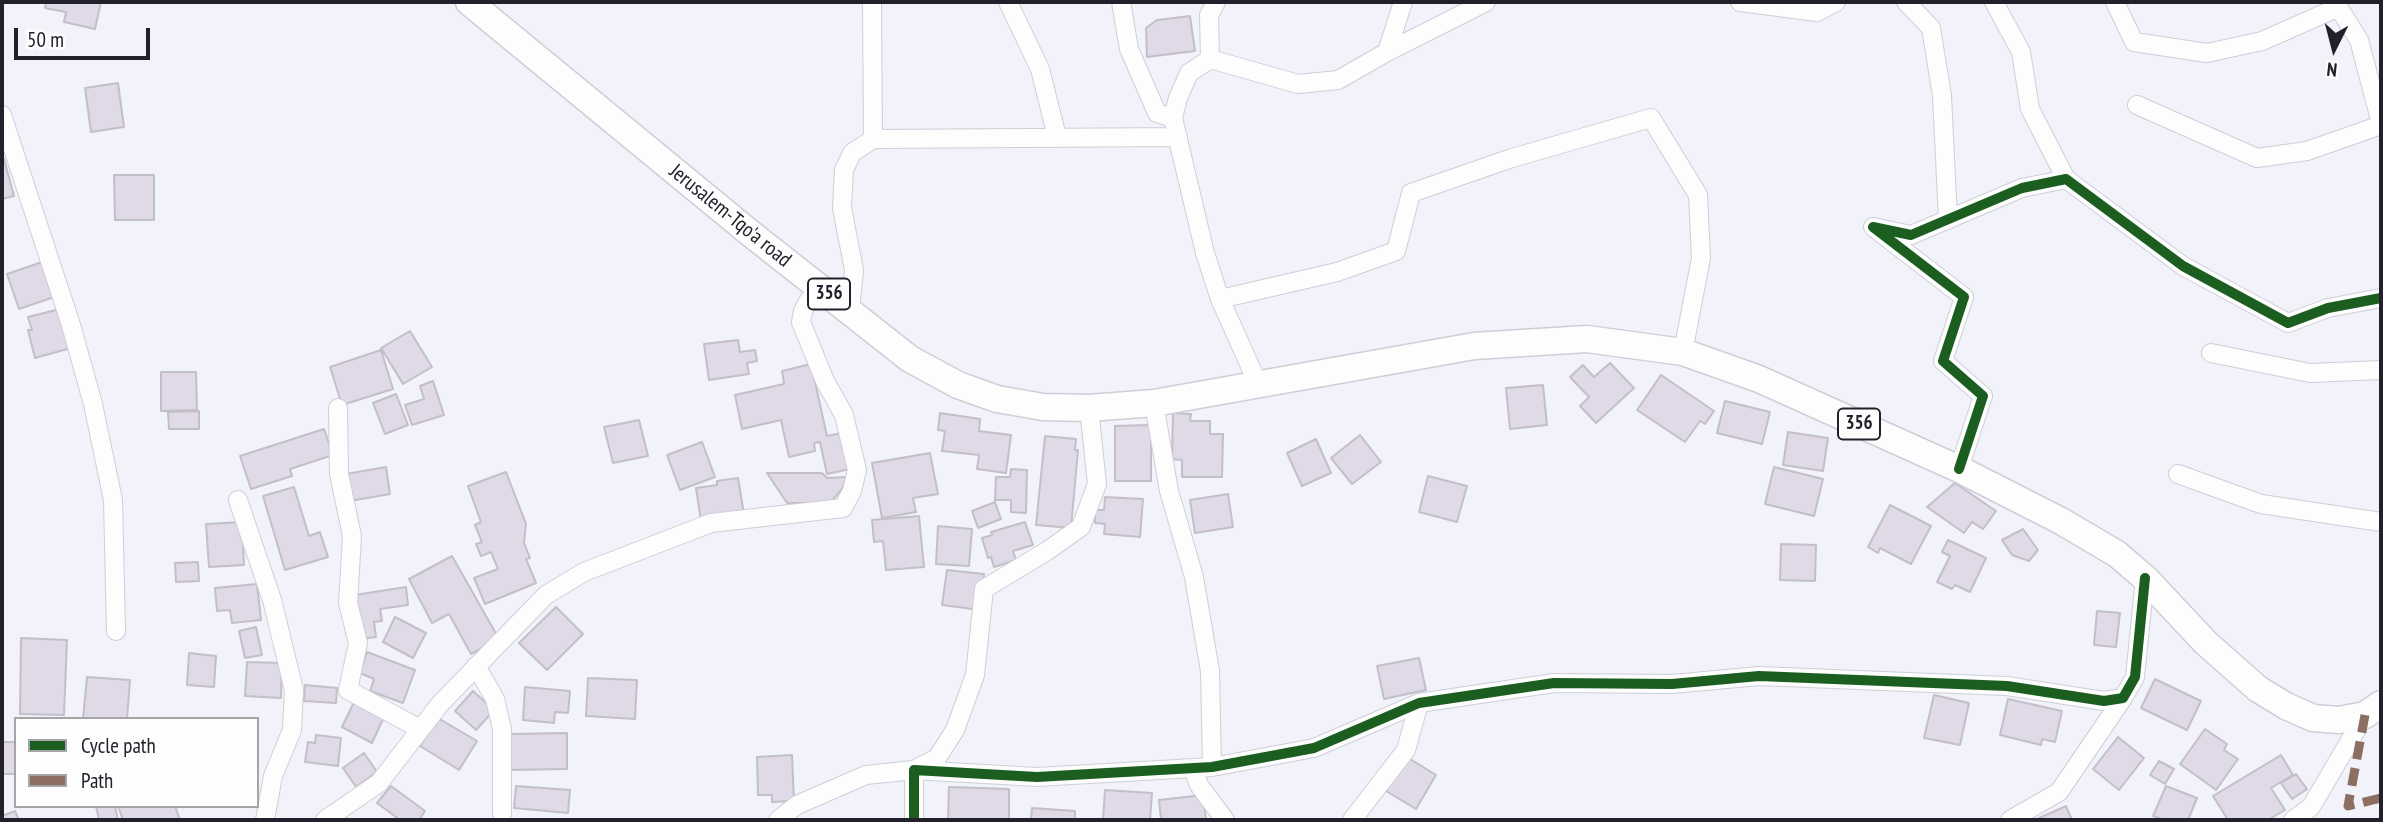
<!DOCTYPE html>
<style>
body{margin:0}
#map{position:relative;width:2383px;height:822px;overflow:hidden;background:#f2f2fb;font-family:"PT Sans Narrow",sans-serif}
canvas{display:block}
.frame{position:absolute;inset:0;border:4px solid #22212b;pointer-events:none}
.legend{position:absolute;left:14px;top:717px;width:245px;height:91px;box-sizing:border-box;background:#fdfdfd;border:2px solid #a5a5a9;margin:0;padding:9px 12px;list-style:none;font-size:21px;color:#22212b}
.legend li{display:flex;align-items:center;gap:14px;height:35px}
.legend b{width:35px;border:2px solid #a5a5a9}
.north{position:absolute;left:2299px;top:14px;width:70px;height:70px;-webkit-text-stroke:5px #fdfdfd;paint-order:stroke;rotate:186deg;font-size:19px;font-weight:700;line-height:28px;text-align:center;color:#22212b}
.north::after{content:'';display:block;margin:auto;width:24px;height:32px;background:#22212b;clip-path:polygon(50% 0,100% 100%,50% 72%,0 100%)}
.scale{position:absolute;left:14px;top:28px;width:136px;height:32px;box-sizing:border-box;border:4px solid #22212b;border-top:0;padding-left:9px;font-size:21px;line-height:24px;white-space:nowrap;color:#22212b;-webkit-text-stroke:5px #fdfdfd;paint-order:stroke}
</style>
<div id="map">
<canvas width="2383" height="822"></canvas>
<div class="frame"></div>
<ul class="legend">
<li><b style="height:9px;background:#1b5e20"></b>Cycle path</li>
<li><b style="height:9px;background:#8d6e63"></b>Path</li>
</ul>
<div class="north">N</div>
<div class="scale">50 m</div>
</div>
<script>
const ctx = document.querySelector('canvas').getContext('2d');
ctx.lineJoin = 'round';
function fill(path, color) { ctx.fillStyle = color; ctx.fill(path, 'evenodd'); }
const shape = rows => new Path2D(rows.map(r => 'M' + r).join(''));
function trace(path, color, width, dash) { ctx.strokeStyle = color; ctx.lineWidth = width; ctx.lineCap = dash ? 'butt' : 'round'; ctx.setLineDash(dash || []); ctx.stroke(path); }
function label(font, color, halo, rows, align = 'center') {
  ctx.font = font + ' "PT Sans Narrow",sans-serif'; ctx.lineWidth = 7; ctx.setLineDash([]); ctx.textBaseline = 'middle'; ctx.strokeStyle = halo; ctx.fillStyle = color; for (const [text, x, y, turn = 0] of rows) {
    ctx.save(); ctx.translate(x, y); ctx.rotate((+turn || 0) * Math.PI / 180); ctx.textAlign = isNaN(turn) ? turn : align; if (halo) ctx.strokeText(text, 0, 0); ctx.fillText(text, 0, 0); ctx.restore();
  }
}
const building = shape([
 [46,2,101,2,95,29,64,22,66,12,45,8,46,2],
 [1190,16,1195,51,1147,57,1146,28,1157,20,1190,16],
 [118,83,124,127,91,132,85,88,118,83],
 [4,159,14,196,2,199,2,160,4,159],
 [114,175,154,175,154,220,115,220,114,175],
 [45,261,57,296,19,309,7,274,45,261],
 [60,309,71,348,35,358,28,330,32,330,28,317,60,309],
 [410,331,432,367,403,384,381,348,410,331],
 [738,340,740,352,755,350,757,361,747,363,749,374,709,380,704,344,738,340],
 [381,350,393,389,342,405,330,367,381,350],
 [1610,363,1634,388,1596,423,1580,406,1589,397,1570,377,1583,365,1594,377,1610,363],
 [811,364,827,436,842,433,850,469,827,474,820,442,814,443,815,451,789,457,781,420,742,429,735,395,784,384,782,371,811,364],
 [161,372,196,372,197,410,161,411,161,372],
 [1661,375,1714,411,1705,424,1700,421,1685,442,1637,410,1661,375],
 [433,381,444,415,412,425,405,405,424,399,420,386,433,381],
 [1543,385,1547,425,1510,429,1506,388,1543,385],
 [396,394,408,425,385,434,373,403,396,394],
 [1725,401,1770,412,1762,444,1717,433,1725,401],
 [199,411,199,429,169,429,168,412,199,411],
 [940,413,980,419,979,431,1011,435,1006,473,977,469,979,455,942,451,945,431,938,430,940,413],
 [1173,413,1191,414,1190,421,1210,421,1210,434,1223,434,1222,477,1182,477,1182,460,1172,459,1173,413],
 [639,420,648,456,613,463,604,427,639,420],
 [1151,425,1151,481,1115,481,1115,426,1151,425],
 [324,429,333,455,290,469,292,476,251,489,240,456,324,429],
 [1788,432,1828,438,1823,471,1783,465,1788,432],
 [1360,435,1381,462,1352,484,1331,458,1360,435],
 [1045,436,1076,439,1075,450,1078,450,1071,528,1036,525,1045,436],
 [1316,439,1331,473,1302,486,1287,453,1316,439],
 [702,442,715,477,680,490,667,455,702,442],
 [930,453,938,494,913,498,916,512,882,518,872,463,930,453],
 [386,467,390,494,350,501,346,474,386,467],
 [1774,467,1823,479,1814,516,1765,504,1774,467],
 [1011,469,1027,470,1026,513,1011,512,1011,500,995,500,996,477,1010,477,1011,469],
 [506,472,526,524,524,543,530,558,526,559,536,583,485,604,474,578,498,569,491,552,481,556,476,544,482,542,475,525,481,522,468,486,506,472],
 [767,473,822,473,827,478,847,477,842,489,830,503,787,503,767,473],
 [1428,476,1467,486,1457,522,1419,512,1428,476],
 [738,478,744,514,701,521,696,488,717,485,717,481,738,478],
 [1955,483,1996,511,1983,529,1972,522,1964,533,1927,507,1955,483],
 [294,487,309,536,320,532,328,557,285,570,263,496,294,487],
 [1228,494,1233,527,1195,533,1190,500,1228,494],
 [1105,497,1143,499,1140,537,1104,534,1105,524,1095,523,1095,510,1104,510,1105,497],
 [995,502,1001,519,978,528,972,511,995,502],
 [1890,505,1931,526,1911,564,1880,548,1878,553,1868,547,1890,505],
 [919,516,924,567,886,570,883,541,874,542,872,520,919,516],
 [242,522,244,565,209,567,206,524,242,522],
 [1025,522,1033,545,1013,551,1016,560,994,567,991,557,988,558,982,538,992,535,991,532,1025,522],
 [938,526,972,529,969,566,936,564,938,526],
 [2023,529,2038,550,2029,561,2012,555,2002,540,2023,529],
 [1948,540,1986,558,1970,592,1955,585,1952,589,1937,582,1950,556,1942,552,1948,540],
 [1781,544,1816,545,1815,581,1780,580,1781,544],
 [452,556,499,639,471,654,449,614,432,623,409,579,452,556],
 [198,562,199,581,176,582,175,563,198,562],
 [947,570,984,574,980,610,942,605,947,570],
 [257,584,261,620,232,623,230,610,217,611,215,588,257,584],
 [406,587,408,605,380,609,382,621,374,622,376,637,362,639,355,595,406,587],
 [556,607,583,634,547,670,519,643,556,607],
 [2097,611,2120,613,2116,647,2094,645,2097,611],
 [395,617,426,633,413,658,383,642,395,617],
 [256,627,262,655,245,658,239,631,256,627],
 [21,638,67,640,64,715,20,714,21,638],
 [367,652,415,670,403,703,370,691,374,679,360,673,367,652],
 [189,653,216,656,214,687,187,685,189,653],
 [1419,658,1426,690,1384,699,1377,666,1419,658],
 [247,662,282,663,281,698,245,696,247,662],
 [87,677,130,680,127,719,83,719,87,677],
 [588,678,637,680,635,719,586,716,588,678],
 [2155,679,2201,701,2187,730,2141,708,2155,679],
 [305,685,337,688,336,703,304,701,305,685],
 [525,687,570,691,568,713,555,712,554,723,523,720,525,687],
 [473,691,494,710,476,730,455,711,473,691],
 [1934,695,1969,703,1960,745,1924,738,1934,695],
 [2008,699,2062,711,2055,742,2042,739,2041,745,2000,735,2008,699],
 [354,702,383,719,372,743,342,727,354,702],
 [438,718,477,741,459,770,420,746,438,718],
 [2205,729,2227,744,2224,750,2238,759,2216,790,2180,764,2205,729],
 [567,733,567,769,510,770,509,734,567,733],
 [316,735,341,738,338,766,305,762,308,742,315,743,316,735],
 [2118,737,2144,758,2119,790,2093,769,2118,737],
 [2,742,16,742,16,774,2,774,2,742],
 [364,753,377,772,356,787,343,768,364,753],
 [792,755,794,801,772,802,772,795,758,795,757,757,792,755],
 [2281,755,2293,775,2271,788,2285,810,2268,820,2228,820,2213,796,2281,755],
 [1407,757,1436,775,1416,809,1386,791,1407,757],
 [2159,761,2174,769,2165,784,2150,775,2159,761],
 [2296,774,2307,789,2292,799,2281,783,2296,774],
 [391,786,425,811,419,820,400,820,377,803,391,786],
 [516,786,570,790,568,813,514,808,516,786],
 [2166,786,2197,798,2188,820,2165,820,2153,816,2166,786],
 [949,787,1009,789,1009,820,948,820,949,787],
 [1105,790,1152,793,1150,820,1103,820,1105,790],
 [1203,795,1206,820,1161,820,1159,800,1203,795],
 [96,806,115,806,118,820,99,820,96,806],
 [118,806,175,806,180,820,123,820,118,806],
 [2066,806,2072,820,2037,820,2037,819,2066,806],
 [1032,808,1075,811,1075,820,1031,820,1032,808],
 [15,811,19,820,2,820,2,816,15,811]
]);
fill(building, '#dfd9e8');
trace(building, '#c2bfc7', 2);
const minor = shape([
 [1008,2,1040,69,1057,137],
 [1121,2,1129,49,1157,113,1173,118],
 [1740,2,1817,12,1836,2],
 [1906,2,1931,28,1942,96,1948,220],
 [1994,2,2021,52,2030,109,2066,179],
 [2115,2,2134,42,2207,53,2262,41,2339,7],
 [2335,2,2359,40,2381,123],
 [1387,52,1486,2],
 [1210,59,1209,15,1216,2],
 [2137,105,2257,158,2307,151,2381,125],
 [2,115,71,325,93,404,113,500,116,631],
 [873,139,1178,137],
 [1220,299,1337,272,1396,251,1411,193,1512,158,1651,118,1698,195,1701,258,1683,352],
 [850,310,854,270,842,208,844,170,852,153,873,139,872,2],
 [2211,353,2310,373,2381,370],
 [1259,386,1220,299,1205,253,1173,118,1178,98,1189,73,1210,59,1298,84,1338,80,1387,52,1403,2],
 [1154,403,1169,491,1194,577,1210,671,1212,767],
 [338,408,339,474,352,536,348,603,358,643,348,690,420,729],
 [1959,469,1983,396,1943,361,1964,297,1873,227,1911,235,2022,188,2066,179,2183,266,2288,323,2328,308,2381,298],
 [2178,474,2261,504,2381,522],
 [238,500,272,600,294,690,292,730,273,776,265,820],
 [476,666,495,699,502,729,502,813],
 [1193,768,1199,785,1225,820],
 [325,820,379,783,440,704,546,595,584,572,711,523,843,508,852,491,857,470,844,415,825,381,801,322,803,311,809,300,821,288],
 [778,820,797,805,866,775,914,770,937,758,955,730,975,675,984,589,1047,551,1081,527,1097,484,1089,408],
 [914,820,914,770,1037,777,1212,767,1314,748,1419,703,1554,683,1672,684,1759,676,2007,686,2104,701,2123,698,2135,677,2145,578],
 [1352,820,1406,750,1419,703],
 [2010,820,2059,792,2123,698],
 [2293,820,2311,807,2365,715]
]);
const primary = shape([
 [469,2,750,233,910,359,958,385,997,399,1043,407,1089,408,1154,403,1474,346,1587,339,1683,352,1759,379,1959,469,2061,521,2117,554,2145,578,2206,643,2258,689,2286,706,2313,718,2339,720,2365,715,2381,704]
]);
trace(minor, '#ceced7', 20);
trace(primary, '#ceced7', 29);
trace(minor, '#fdfdfe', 18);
trace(primary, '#fdfdfe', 26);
trace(shape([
 [2365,715,2348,806,2381,798]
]), '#8d6e63', 9, [18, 9]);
trace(shape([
 [1959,469,1983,396,1943,361,1964,297,1873,227,1911,235,2022,188,2066,179,2183,266,2288,323,2328,308,2381,298],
 [914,820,914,770,1037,777,1212,767,1314,748,1419,703,1554,683,1672,684,1759,676,2007,686,2104,701,2123,698,2135,677,2145,578]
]), '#1b5e20', 10);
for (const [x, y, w] of [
 [829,294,42],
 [1859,424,42]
]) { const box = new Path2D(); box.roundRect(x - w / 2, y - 15.5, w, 31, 5); ctx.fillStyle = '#fdfdfd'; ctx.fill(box); trace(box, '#22212b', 2); }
label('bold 19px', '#22212b', null, [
 ["356",829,294],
 ["356",1859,424]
]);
label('21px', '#22212b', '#fdfdfd', [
 ["Jerusalem-Tqo'a road",730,216,39]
]);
</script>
